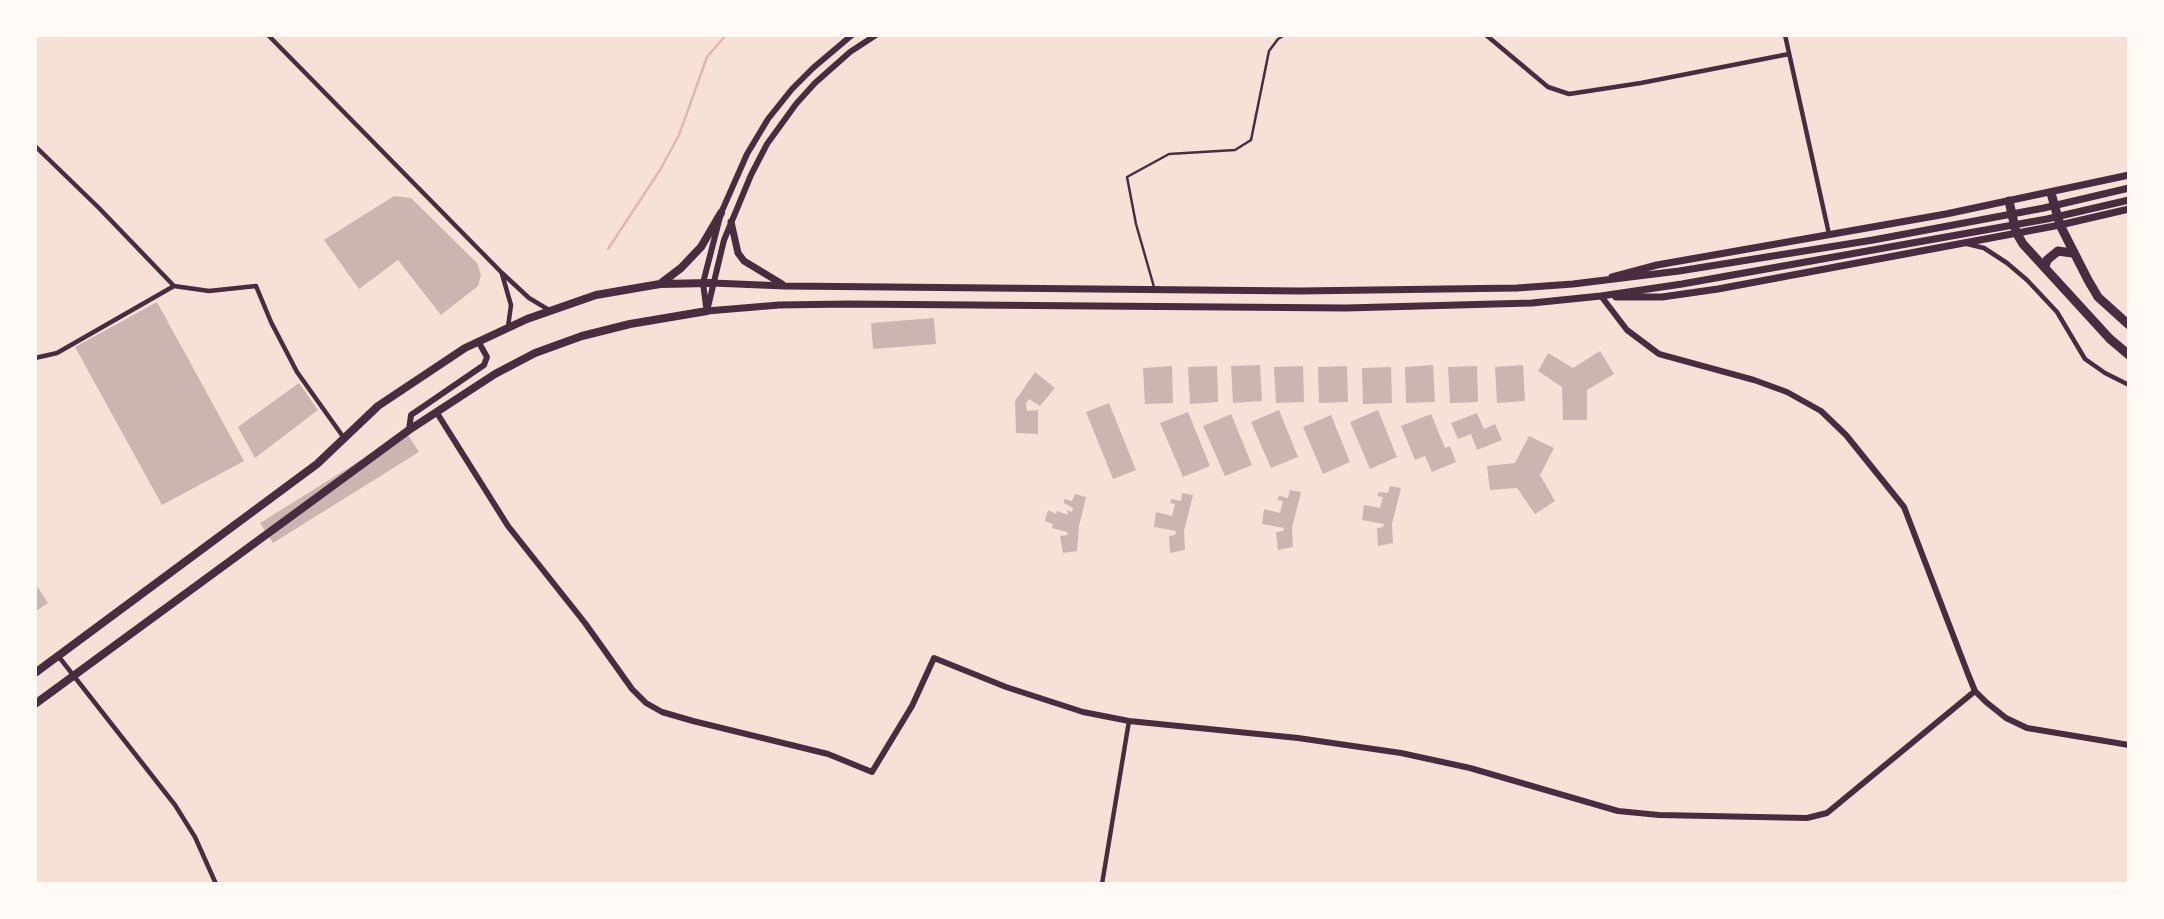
<!DOCTYPE html>
<style>
body{margin:0}
#map{position:relative;width:2164px;height:919px;overflow:hidden;background:#f7e1d7;font-family:Montserrat,sans-serif}
canvas{display:block}
.frame{position:absolute;inset:0;border:37px solid #fffaf5;pointer-events:none}
</style>
<div id="map">
<canvas width="2164" height="919"></canvas>
<div class="frame"></div>
</div>
<script>
const ctx = document.querySelector('canvas').getContext('2d');
ctx.lineJoin = 'round';
const shape = rows => new Path2D(rows.map(r => 'M' + r).join(''));
function trace(path, color, width, dash) { ctx.strokeStyle = color; ctx.lineWidth = width; ctx.lineCap = dash ? 'butt' : 'round'; ctx.setLineDash(dash || []); ctx.stroke(path); }
function fill(path, color) { ctx.fillStyle = color; ctx.fill(path, 'evenodd'); }
trace(shape([
 [608,249,660,170,679,135,707,57,726,35]
]), '#dcb8b0', 2.5);
fill(shape([
 [394,196,411,198,477,263,481,275,478,286,441,315,398,260,359,289,324,240],
 [157,302,244,461,162,505,75,347],
 [934,318,936,344,873,349,871,323],
 [1600,351,1614,374,1587,390,1587,420,1563,420,1562,387,1538,371,1548,353,1573,368],
 [1260,365,1262,401,1233,403,1231,366],
 [1433,365,1435,402,1406,403,1405,367],
 [1523,365,1525,401,1497,403,1495,367],
 [1172,366,1173,403,1145,404,1143,368],
 [1217,366,1218,402,1190,404,1188,367],
 [1303,366,1304,402,1276,403,1274,367],
 [1347,366,1348,402,1319,403,1318,367],
 [1477,366,1478,402,1450,403,1448,367],
 [1391,367,1392,403,1363,404,1362,368],
 [1035,372,1055,388,1040,406,1029,399,1026,403,1027,411,1038,410,1038,434,1016,433,1015,401],
 [299,383,318,410,255,458,238,427],
 [1109,403,1136,470,1113,479,1086,412],
 [1279,410,1298,457,1271,468,1251,422],
 [1378,410,1397,457,1370,469,1350,422],
 [1188,412,1210,466,1183,477,1160,423],
 [1477,413,1484,429,1495,424,1502,440,1477,450,1471,434,1458,439,1451,423],
 [1231,414,1252,465,1225,476,1203,426],
 [1431,414,1445,448,1450,446,1456,462,1432,472,1425,456,1415,460,1401,426],
 [1331,415,1350,462,1323,474,1303,427],
 [406,432,419,452,273,543,260,523],
 [1529,436,1554,448,1540,475,1555,501,1535,514,1517,488,1490,490,1487,466,1515,463],
 [1390,486,1401,488,1392,524,1393,543,1378,546,1377,528,1383,527,1384,524,1362,520,1364,505,1380,508,1383,497,1377,496,1379,492,1388,493],
 [1290,490,1301,492,1292,528,1293,547,1278,550,1276,532,1283,531,1284,528,1262,524,1264,509,1280,513,1283,501,1277,500,1279,496,1288,498],
 [1182,493,1193,495,1184,531,1185,550,1170,553,1169,536,1175,535,1176,531,1154,527,1156,512,1172,516,1175,504,1170,503,1171,499,1181,501],
 [1075,494,1086,497,1079,526,1077,551,1063,553,1060,536,1068,535,1067,532,1052,528,1053,524,1045,521,1048,510,1056,514,1057,511,1068,515,1067,510,1072,512,1073,508,1064,503,1064,499,1072,501],
 [35,583,48,603,35,612]
]), '#ccb4b1');
trace(shape([
 [1154,287,1136,224,1127,177,1169,154,1235,150,1251,140,1269,51,1278,39,1285,35]
]), '#4a2c40', 2.5);
trace(shape([
 [268,35,502,273,529,298,549,310],
 [1486,35,1548,87,1569,94,1641,83,1789,54],
 [1785,35,1829,234],
 [35,146,99,208,174,286,209,291,256,286,271,322,297,372,344,438],
 [1967,244,1984,248,2007,263,2027,280,2057,312,2085,359,2105,373,2129,385],
 [502,274,511,305,508,327],
 [35,358,57,353,174,286],
 [59,657,175,805,195,837,216,884],
 [1102,884,1129,721]
]), '#4a2c40', 4.5);
trace(shape([
 [1601,296,1627,330,1659,354,1754,380,1787,392,1821,411,1846,435,1904,507,1968,674,1975,691,1986,702,2006,718,2027,728,2129,745],
 [437,413,508,526,585,623,632,689,646,703,662,712,693,721,828,754,872,772,912,706,934,658,1006,687,1083,712,1129,721,1298,738,1401,753,1470,768,1618,811,1659,815,1807,818,1827,813,1975,691],
 [409,430,411,415,484,365,487,357,478,341]
]), '#4a2c40', 6);
trace(shape([
 [706,306,703,283,721,213,747,154,768,119,792,89,813,68,852,35],
 [707,311,724,240,751,175,767,144,796,104,815,83,850,52,876,35]
]), '#4a2c40', 6);
trace(shape([
 [731,222,738,253,744,261,782,284],
 [1612,277,1657,265,1946,214,2129,175],
 [712,283,785,286,1300,291,1517,288,1573,284,1679,271,1873,240,2044,208,2129,188],
 [1616,297,1662,297,1718,289,2060,225,2129,209],
 [707,311,779,305,848,304,1346,308,1532,303,1601,296,1682,284,2047,219,2129,200]
]), '#4a2c40', 7);
trace(shape([
 [660,284,681,268,701,247,721,213],
 [35,673,317,464,378,406,465,348,527,319,596,295,660,284,712,283],
 [35,704,409,430,495,374,535,353,582,336,630,324,707,311]
]), '#4a2c40', 8);
trace(shape([
 [2051,193,2060,225,2088,280,2098,297,2129,325],
 [2009,201,2016,232,2023,244,2110,339,2129,355],
 [2045,267,2047,260,2058,251,2072,253]
]), '#4a2c40', 9);
</script>
